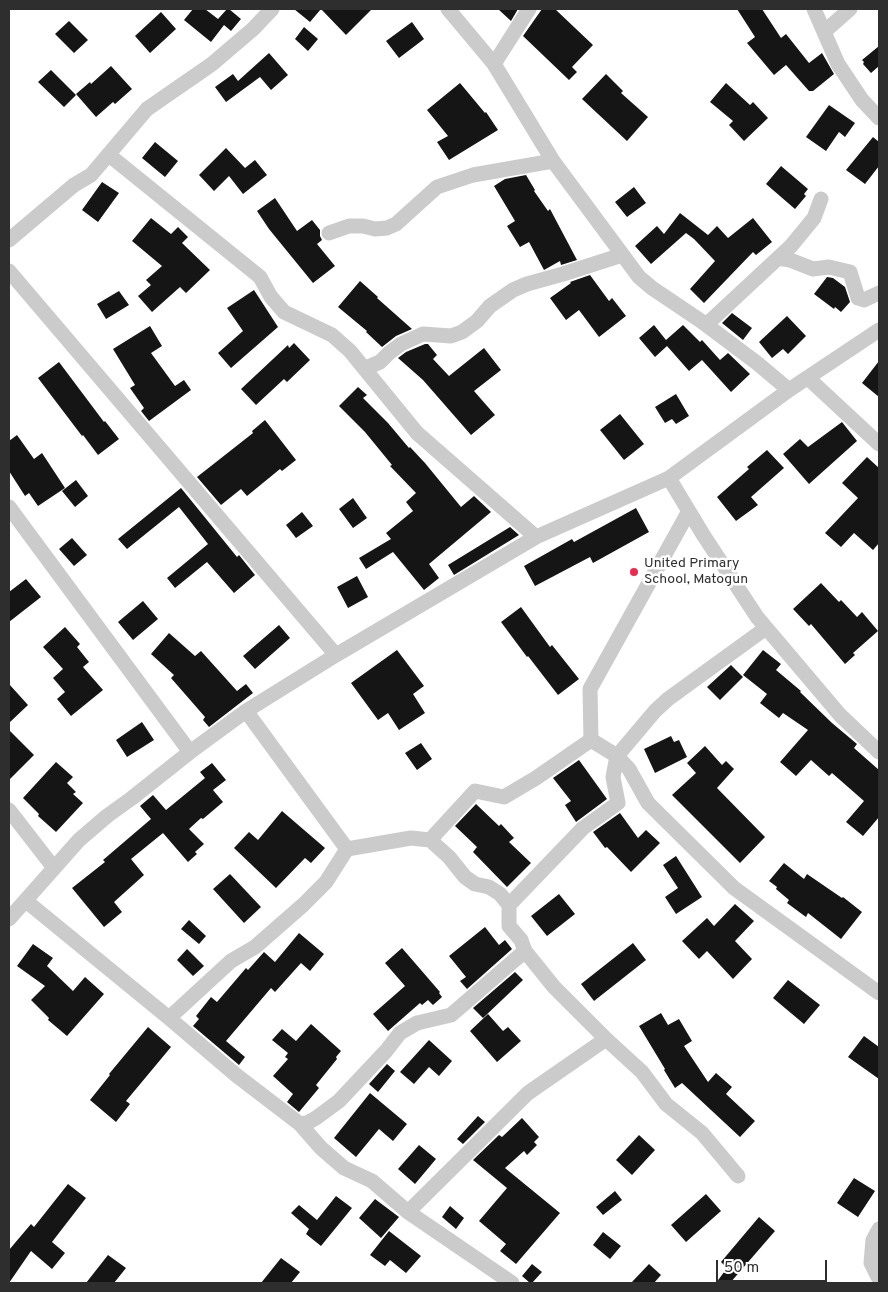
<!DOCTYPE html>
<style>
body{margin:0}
#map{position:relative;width:888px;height:1292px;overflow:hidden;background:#fff;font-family:Overpass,sans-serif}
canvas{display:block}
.frame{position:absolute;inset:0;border:10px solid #2e2e2e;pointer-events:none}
.scale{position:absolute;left:716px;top:1260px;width:111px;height:22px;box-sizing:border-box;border:2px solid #2e2e2e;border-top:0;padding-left:6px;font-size:15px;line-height:18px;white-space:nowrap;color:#2e2e2e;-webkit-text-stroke:4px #fff;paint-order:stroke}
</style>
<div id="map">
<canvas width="888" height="1292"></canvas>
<div class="frame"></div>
<div class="scale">50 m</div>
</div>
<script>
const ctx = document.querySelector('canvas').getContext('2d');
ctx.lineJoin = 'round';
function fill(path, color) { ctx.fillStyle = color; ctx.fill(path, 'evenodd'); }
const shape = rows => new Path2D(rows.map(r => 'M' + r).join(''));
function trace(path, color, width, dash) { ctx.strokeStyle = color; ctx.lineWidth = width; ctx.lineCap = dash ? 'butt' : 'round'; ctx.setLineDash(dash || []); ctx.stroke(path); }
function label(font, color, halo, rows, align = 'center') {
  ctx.font = font + ' Overpass,sans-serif'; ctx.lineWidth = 5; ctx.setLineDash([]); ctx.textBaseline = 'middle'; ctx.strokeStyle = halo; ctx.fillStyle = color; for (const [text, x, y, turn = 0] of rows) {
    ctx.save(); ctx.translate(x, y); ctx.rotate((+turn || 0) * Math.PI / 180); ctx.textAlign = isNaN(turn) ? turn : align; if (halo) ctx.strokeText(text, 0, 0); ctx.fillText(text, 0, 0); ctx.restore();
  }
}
fill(shape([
 [193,9,205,9,218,19,227,9,229,9,241,19,231,31,224,25,211,42,184,20],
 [294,9,372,9,346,35,321,9,310,22],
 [498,9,518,9,511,21],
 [542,9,555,9,593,45,572,67,577,72,569,80,523,36],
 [737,9,762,9,781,38,786,34,809,63,822,53,834,74,813,91,809,91,786,65,774,75,747,43,755,37],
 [161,12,176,29,150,53,135,36],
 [69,21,88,40,74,53,55,34],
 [412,22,424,39,399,58,386,41],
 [304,27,318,39,308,51,295,39],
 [879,46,879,66,871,73,863,64,864,62,862,60],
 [269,53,288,75,271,90,260,77,226,102,215,87,233,74,238,81],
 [111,66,132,89,115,104,113,102,96,117,76,94,90,82,91,84],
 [51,70,76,95,64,107,38,82],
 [606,74,623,91,621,93,648,117,627,141,582,99],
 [460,83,485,113,486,112,498,130,449,160,437,142,448,136,427,110],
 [726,83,750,105,753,102,768,118,744,141,729,125,733,121,710,102],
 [829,105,855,123,845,137,839,132,826,151,806,137],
 [873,137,879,142,879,166,865,184,846,170],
 [155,142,178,161,165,177,142,158],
 [226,148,245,168,255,160,267,175,243,194,229,176,214,191,199,175],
 [781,166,808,189,804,194,806,196,795,209,766,184],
 [526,175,535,190,534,191,548,211,550,209,577,260,561,265,560,261,544,270,529,242,520,247,507,226,515,221,494,186,505,179],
 [102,182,119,193,98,222,82,210],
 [634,187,646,203,627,217,615,202],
 [275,198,297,231,312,220,320,230,320,236,322,240,317,244,335,266,313,283,269,229,257,211],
 [680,213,708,235,717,226,728,238,753,218,772,242,756,255,753,252,704,303,690,289,715,261,694,239,686,233,651,264,635,246,657,226,664,234],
 [151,218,171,234,178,227,188,237,182,243,210,270,186,293,180,287,152,312,138,296,151,285,146,280,162,266,132,241],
 [590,275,609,301,612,298,626,316,599,337,579,310,566,320,550,298,571,283,570,282],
 [827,277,833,278,845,287,850,302,841,312,835,307,834,309,814,294],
 [360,281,378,297,377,298,412,329,396,336,382,347,366,332,367,331,338,307],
 [254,290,278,327,231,368,218,353,243,331,227,308],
 [119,291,129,305,106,319,97,304],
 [732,313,752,328,743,340,722,323],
 [787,316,806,336,788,354,783,349,772,358,759,342],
 [654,325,666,340,683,325,700,342,702,340,720,360,728,353,750,374,731,392,702,360,689,371,667,346,655,357,639,338],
 [150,326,162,346,151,353,175,386,184,380,191,390,149,421,141,411,144,408,130,388,135,385,113,349],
 [294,343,310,360,287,382,284,379,256,405,241,389,288,345,289,348],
 [425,344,428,344,437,355,433,359,449,376,484,348,501,370,474,391,495,415,471,435,423,380,398,358,406,352],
 [879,361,879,397,862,383],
 [59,362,104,422,105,421,119,439,98,455,83,435,82,436,38,378],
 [358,387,367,395,363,398,388,423,409,448,410,447,425,463,461,507,474,496,491,512,429,564,439,578,424,590,393,552,366,569,359,558,391,539,386,533,413,511,406,502,416,493,390,466,392,465,365,432,339,406],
 [676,394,689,416,676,424,672,419,665,423,655,407],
 [620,414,644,444,624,460,600,430],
 [265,420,296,460,282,471,280,469,247,496,241,489,221,505,197,477,253,433,252,431],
 [842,422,857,441,809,484,783,454,800,439,808,447],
 [17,435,34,459,42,453,65,488,38,506,29,493,25,496,9,471,9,441],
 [767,450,784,468,751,497,758,505,736,521,717,497,749,469,747,467],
 [867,457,879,468,879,543,873,550,854,533,841,547,825,533,858,498,842,483],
 [76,480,88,496,75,507,62,491],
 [181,488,237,557,239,555,255,575,234,593,207,562,175,588,167,578,208,544,179,507,127,549,118,539],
 [353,498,367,518,353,528,339,509],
 [636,508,649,532,593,563,590,557,535,586,524,566,572,539,574,542],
 [302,512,313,526,296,538,286,525],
 [510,527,519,535,454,575,448,565],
 [72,538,87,555,74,566,59,549],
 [357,576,368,597,348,608,337,587],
 [26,579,41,597,9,622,9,592],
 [821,583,839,602,841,600,857,617,862,612,878,631,853,653,855,655,845,664,811,624,809,626,793,609],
 [143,601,158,619,133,640,118,622],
 [521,607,550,647,552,645,579,679,558,695,528,656,527,657,501,622],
 [279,625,290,638,255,669,243,656],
 [65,627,80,644,77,647,89,662,83,667,103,690,71,716,57,699,65,692,53,678,63,669,43,647],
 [169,633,195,656,201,651,237,691,246,684,253,693,209,727,203,720,205,717,171,678,174,675,151,654],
 [397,650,424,686,413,694,425,713,399,730,388,713,378,720,351,683],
 [763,650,781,664,776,670,801,691,800,692,832,723,857,744,854,748,879,770,879,817,863,836,846,822,864,801,832,773,829,776,811,760,796,776,780,762,808,730,783,713,779,718,760,703,767,694,743,675],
 [731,665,743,677,720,700,707,687],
 [9,684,28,705,9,723],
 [142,722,154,740,127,757,116,740],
 [9,730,34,755,9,780],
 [671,736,674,742,679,740,687,757,655,773,644,749],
 [421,743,432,759,417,770,405,753],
 [705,746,722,765,726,761,734,769,717,788,765,837,740,863,672,795,696,773,687,763],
 [579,760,607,799,576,822,565,805,571,801,553,778],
 [56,762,73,777,67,783,76,792,73,794,83,803,56,832,38,816,39,814,23,798],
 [212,763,226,780,213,790,223,802,203,819,201,818,189,829,204,844,195,852,197,854,188,862,163,833,131,859,144,875,114,902,122,912,104,927,72,888,105,862,103,860,151,819,140,806,153,795,166,810,205,778,200,772],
 [476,804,499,826,501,824,514,838,509,842,531,863,507,887,473,852,477,847,455,826],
 [282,811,325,848,311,863,305,858,276,888,234,848,249,832,258,840],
 [620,813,638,838,646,830,660,843,631,872,607,847,605,848,593,832],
 [676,856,702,897,676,914,665,897,678,888,663,865],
 [784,863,804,879,807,874,842,898,843,897,862,912,841,939,808,913,806,917,787,903,789,900,776,889,777,887,769,881],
 [230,874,261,907,244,923,213,889],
 [559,894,575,914,547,936,531,916],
 [735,904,754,921,735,941,752,959,733,979,707,951,699,959,682,941,707,918,714,926],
 [189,920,206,936,199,944,181,929],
 [485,927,499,945,505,940,512,949,467,989,460,981,466,977,449,956],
 [299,933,324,954,310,971,301,963,275,992,271,988,226,1041,245,1057,239,1065,193,1026,199,1019,196,1016,211,997,217,1002,246,968,248,970,264,952,275,962],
 [633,943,646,960,594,1001,581,984],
 [33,944,53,958,47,966,73,991,85,977,104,994,67,1036,48,1020,49,1018,31,1000,45,986,17,966],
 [402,948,440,992,439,993,442,997,433,1005,428,1000,422,1005,420,1003,388,1031,373,1014,405,986,385,963],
 [187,949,204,966,193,976,177,960],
 [515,972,523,980,483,1018,473,1008],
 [788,980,820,1005,804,1024,773,998],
 [661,1013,668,1025,679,1019,692,1041,684,1046,708,1082,716,1073,732,1087,726,1094,755,1121,740,1137,682,1083,675,1088,664,1070,665,1069,639,1026],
 [488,1014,503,1031,508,1027,521,1041,497,1062,470,1031],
 [311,1024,341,1051,336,1057,337,1059,316,1085,319,1088,299,1112,287,1102,293,1094,273,1076,288,1059,285,1057,288,1053,272,1040,282,1029,296,1041],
 [148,1027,171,1047,126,1101,130,1104,116,1122,90,1100,110,1075,109,1074],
 [864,1036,879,1047,879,1079,848,1057],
 [429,1040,452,1061,439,1076,429,1067,414,1084,400,1072],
 [387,1064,395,1071,378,1092,369,1084],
 [370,1093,407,1124,393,1141,379,1129,356,1157,334,1138],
 [478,1116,485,1122,463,1144,457,1139],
 [522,1118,539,1137,534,1142,537,1145,527,1155,524,1151,505,1168,560,1213,516,1264,500,1251,506,1244,479,1221,507,1188,473,1160,499,1135,502,1137],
 [639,1135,655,1150,632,1175,616,1160],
 [419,1145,436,1159,415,1184,398,1169],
 [854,1178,875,1191,858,1217,837,1203],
 [68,1184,86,1198,52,1242,65,1253,52,1269,31,1251,9,1283,9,1250,31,1224,34,1227],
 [615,1191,622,1200,603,1215,596,1207],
 [706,1194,721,1211,686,1242,671,1225],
 [336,1196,352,1208,321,1246,306,1234,309,1229,291,1213,299,1205,317,1220],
 [375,1199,399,1217,381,1238,359,1218],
 [450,1206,464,1218,456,1229,442,1217],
 [759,1217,775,1231,730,1283,716,1283,727,1268,721,1262],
 [389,1231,421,1256,406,1273,390,1260,385,1266,370,1255],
 [603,1232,621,1246,610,1259,593,1245],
 [108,1255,126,1268,114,1283,86,1283],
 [281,1258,300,1272,291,1283,261,1283],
 [532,1264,542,1272,532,1283,530,1283,522,1276],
 [649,1264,661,1275,654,1283,631,1283]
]), '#151515');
trace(shape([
 [448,9,494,64,553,161,639,277,652,288,701,321,757,363,789,390],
 [814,9,838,64,862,100,879,118],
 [824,32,850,9],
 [494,64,529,9],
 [109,155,260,277,271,297,284,312,332,335,350,351,417,433,536,537],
 [329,233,349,226,363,226,375,229,387,228,396,224,437,187,473,175,553,161],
 [9,240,74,185,91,175,147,109,212,64,253,29,272,9],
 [778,258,790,260,813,269,829,267,850,272,858,298,864,300,879,293],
 [9,271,336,655],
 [706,325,791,246,814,218,821,199],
 [366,368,380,362,389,353,401,344,423,334,451,336,462,332,477,321,490,306,513,290,527,284,563,274,622,255],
 [808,378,879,444],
 [669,478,704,536,757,617,840,715,879,752],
 [9,507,190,752],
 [689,511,590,689,591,740,617,756,629,769,648,803,734,888,879,993],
 [246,711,347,849],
 [9,810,54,868],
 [430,840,475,791,504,797,536,778,591,740],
 [26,901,169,1018,236,1075,300,1124,307,1123,316,1118,339,1101,386,1051,400,1033,417,1023,451,1015,525,951],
 [509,905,583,828,618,803,613,777,617,756,655,711,668,699,766,628],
 [9,919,79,840,107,816,132,798,190,752,246,711,336,655,536,537,669,478,789,390,879,330],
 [169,1018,231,961,255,947,303,905,326,882,347,849,411,838,430,840,449,857,465,877,475,884,489,887,500,894,509,905,509,926,521,940,525,951,554,987,606,1039,642,1072,666,1104,702,1133,738,1176],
 [300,1124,321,1148,344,1168,372,1181,408,1212,512,1283],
 [408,1212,528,1093,606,1039],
 [879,1229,873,1240,871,1263,879,1279]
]), '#cbcbcb', 15);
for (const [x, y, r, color] of [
 [634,572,5,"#ec2a50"]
]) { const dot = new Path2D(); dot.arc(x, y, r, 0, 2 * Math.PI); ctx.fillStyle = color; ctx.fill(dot); trace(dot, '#fff', 2); }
label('14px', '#2e2e2e', '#fff', [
 ["United Primary",644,564],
 ["School, Matogun",644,580]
], 'left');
</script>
